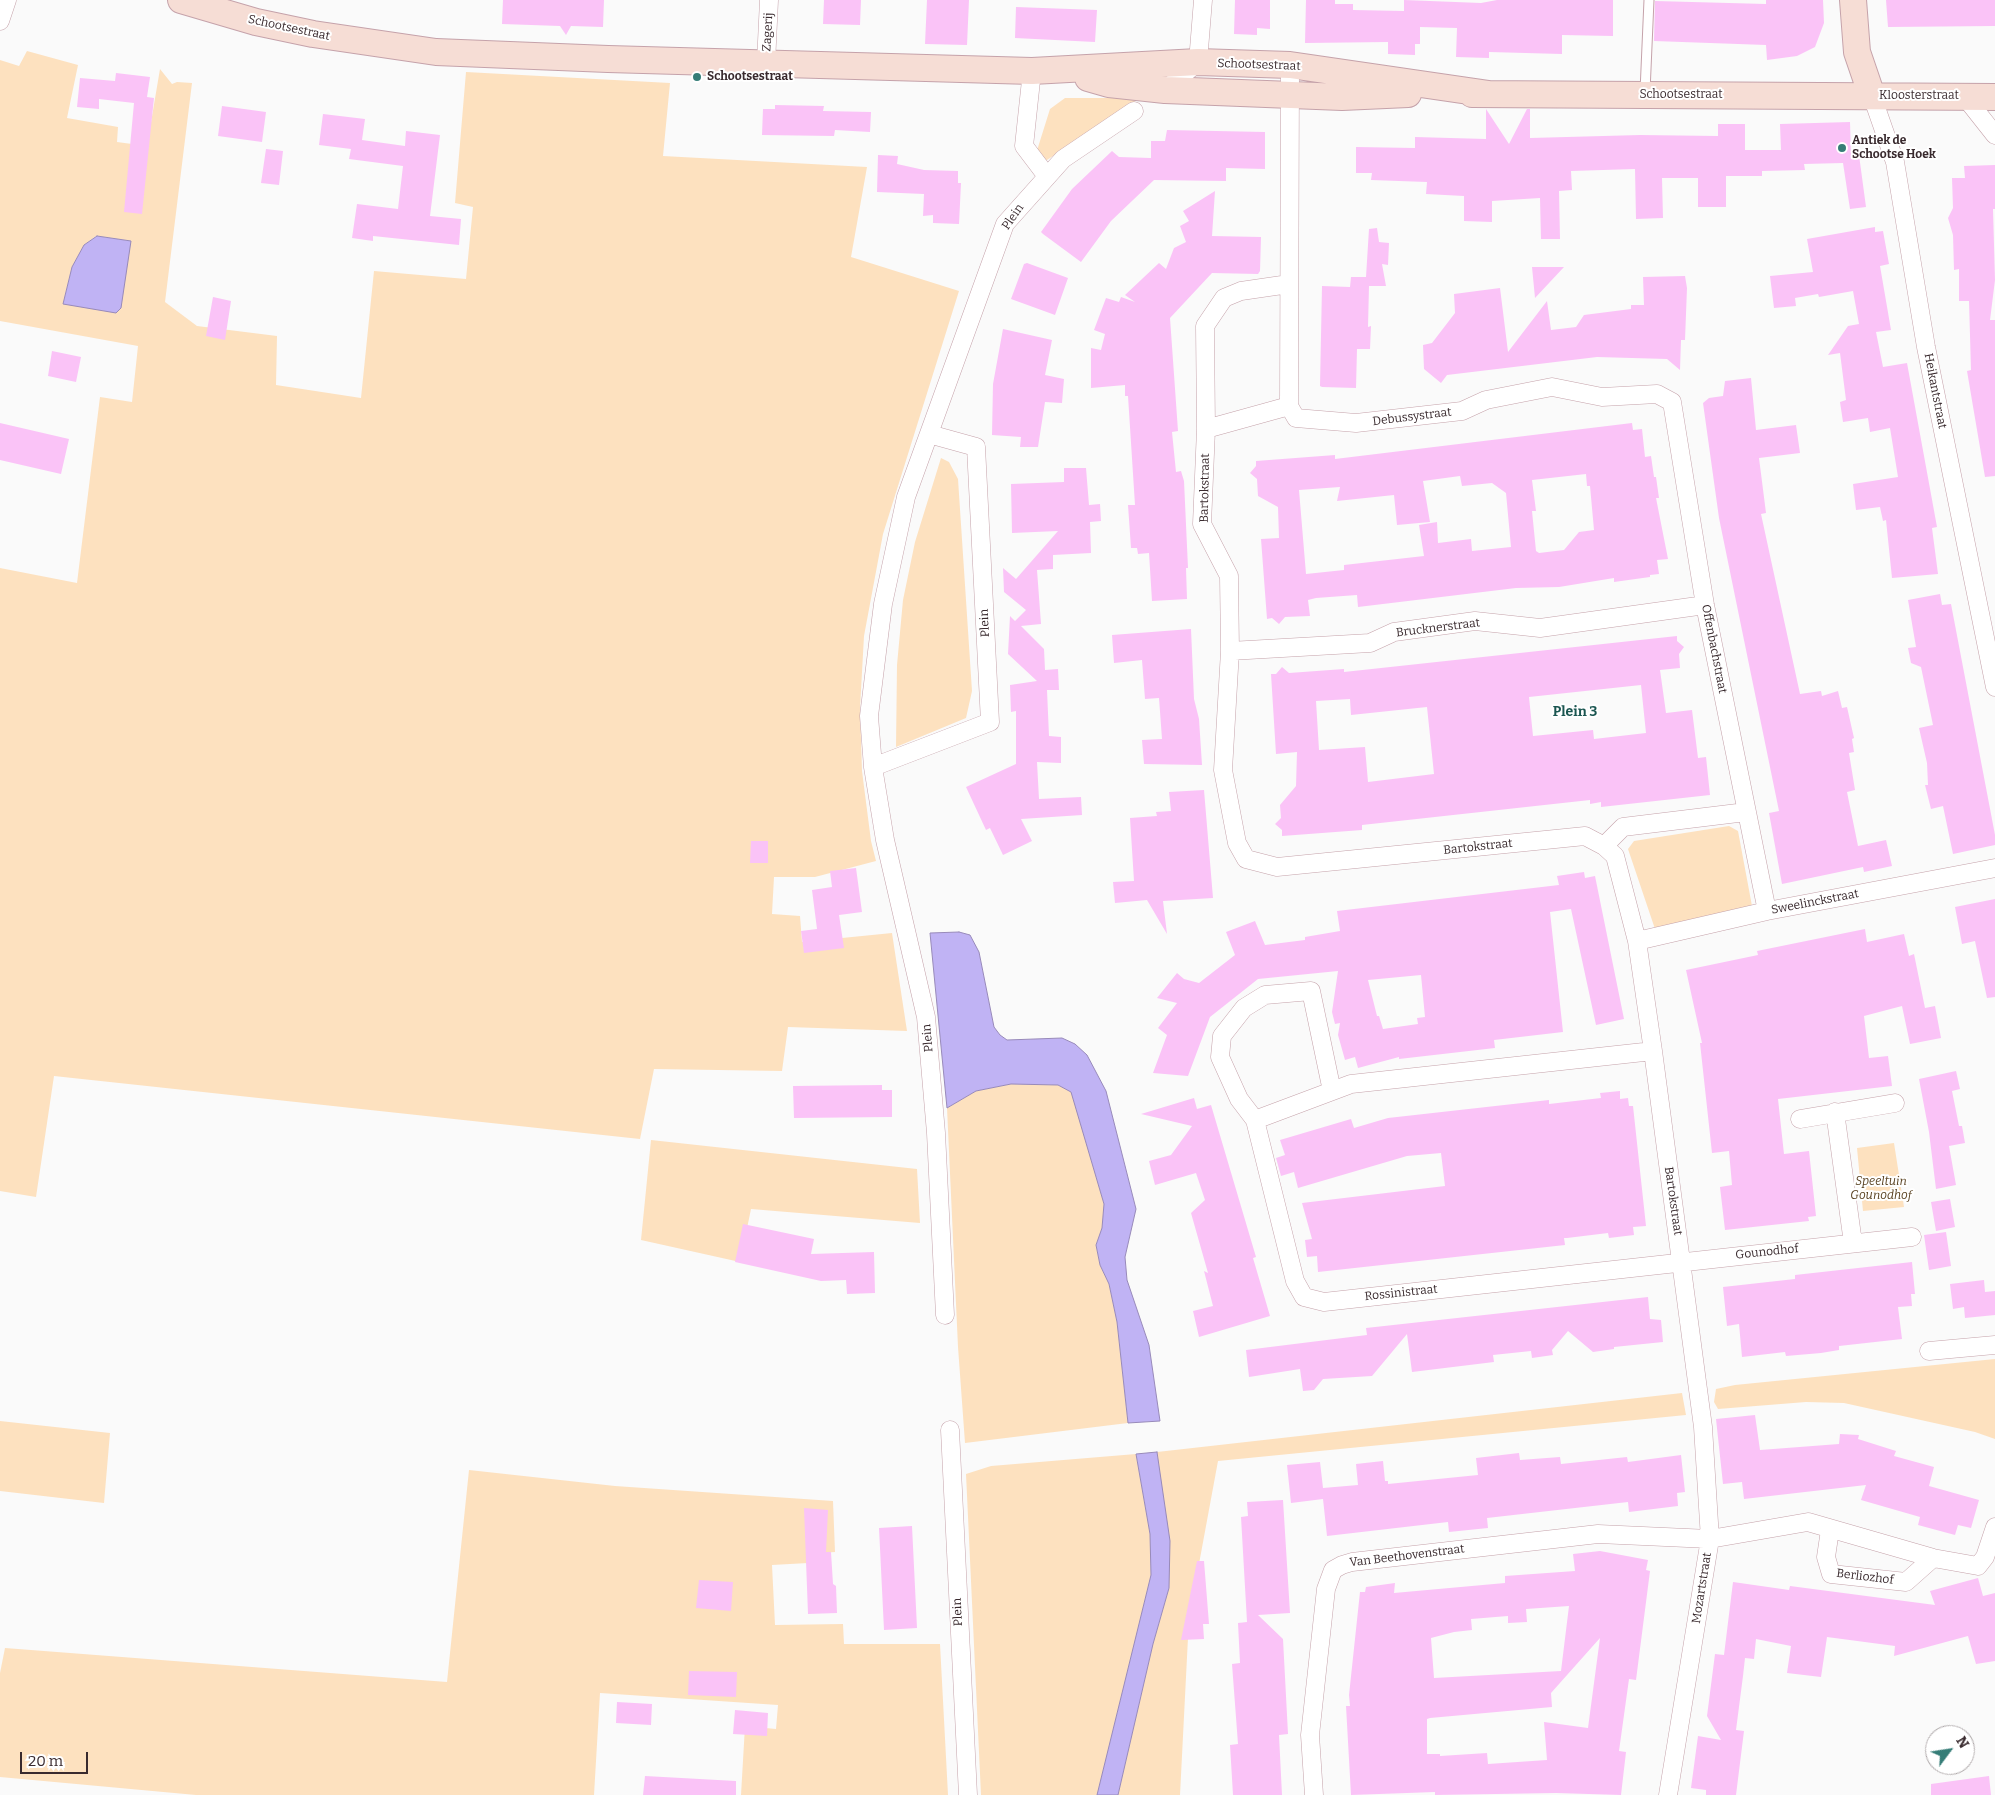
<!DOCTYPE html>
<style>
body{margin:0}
#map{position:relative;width:1995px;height:1795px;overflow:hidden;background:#fafafa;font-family:Bitter,serif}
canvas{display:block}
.north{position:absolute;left:1925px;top:1725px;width:50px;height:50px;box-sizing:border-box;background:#fff;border:1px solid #b0aaab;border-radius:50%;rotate:59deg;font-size:14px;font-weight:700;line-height:20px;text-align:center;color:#392a2e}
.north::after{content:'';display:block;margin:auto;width:18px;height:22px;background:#357d77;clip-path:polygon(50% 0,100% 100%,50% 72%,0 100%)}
.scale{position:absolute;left:20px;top:1752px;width:68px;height:22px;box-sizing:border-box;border:2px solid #392a2e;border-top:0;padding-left:6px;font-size:15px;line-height:18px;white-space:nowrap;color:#392a2e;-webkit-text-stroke:4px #fff;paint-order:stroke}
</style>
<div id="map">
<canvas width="1995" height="1795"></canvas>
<div class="north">N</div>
<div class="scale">20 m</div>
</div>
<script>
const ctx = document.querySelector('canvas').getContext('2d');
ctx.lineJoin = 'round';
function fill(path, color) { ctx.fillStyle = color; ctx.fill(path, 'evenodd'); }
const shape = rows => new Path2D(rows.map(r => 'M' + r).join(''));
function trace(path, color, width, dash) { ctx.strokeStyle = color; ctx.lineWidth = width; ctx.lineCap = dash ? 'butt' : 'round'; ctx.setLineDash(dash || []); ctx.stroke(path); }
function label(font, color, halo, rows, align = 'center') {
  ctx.font = font + ' Bitter,serif'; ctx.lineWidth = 4; ctx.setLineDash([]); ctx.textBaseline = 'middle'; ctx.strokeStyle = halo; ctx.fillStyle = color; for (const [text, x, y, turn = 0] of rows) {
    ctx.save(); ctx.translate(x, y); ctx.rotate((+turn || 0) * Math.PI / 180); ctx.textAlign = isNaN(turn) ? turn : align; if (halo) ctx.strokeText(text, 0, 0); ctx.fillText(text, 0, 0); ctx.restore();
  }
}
fill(shape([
 [27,51,78,65,67,118,118,127,117,142,147,146,160,69,172,84,177,82,192,83,165,302,197,326,277,336,276,385,361,398,374,271,466,279,473,207,455,203,466,72,670,83,663,156,867,167,851,257,959,291,883,534,864,636,860,708,862,771,871,841,876,861,815,877,774,877,772,914,800,916,802,942,892,933,907,1031,788,1027,782,1071,654,1069,640,1139,54,1076,36,1197,0,1191,0,568,77,583,100,397,132,402,138,346,0,321,0,60,19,66],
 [96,236,131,241,63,304,72,267,84,245],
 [1065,98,1140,98,1047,160,1034,160,1050,109],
 [941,458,949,462,958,479,972,691,966,718,896,747,897,665,903,600,915,542],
 [1729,826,1738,831,1752,906,1655,929,1628,849,1634,841],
 [1011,1084,1058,1085,1071,1092,1076,1106,1104,1204,1102,1228,1096,1245,1100,1265,1109,1284,1117,1322,1128,1423,965,1443,958,1347,947,1108,976,1091],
 [651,1140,917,1169,920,1223,751,1209,740,1262,641,1240],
 [1894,1143,1904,1207,1863,1211,1857,1148],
 [1995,1359,1995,1439,1975,1432,1844,1403,1806,1402,1718,1409,1714,1402,1716,1389,1735,1385],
 [1682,1393,1686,1415,1218,1461,1189,1618,1180,1795,1118,1795,1153,1644,1169,1588,1157,1452],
 [0,1421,110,1433,104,1503,0,1491],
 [1136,1454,1150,1534,1151,1575,1097,1795,981,1795,966,1474,991,1466],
 [469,1470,615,1486,833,1501,835,1552,808,1554,808,1563,772,1565,775,1625,843,1624,844,1644,940,1644,948,1795,741,1795,745,1726,776,1729,778,1705,600,1693,594,1795,196,1795,0,1777,0,1673,5,1648,447,1682]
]), '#fde1bf');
const water = shape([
 [97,236,131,241,121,308,116,313,63,304,72,267,84,245,97,236],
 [959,932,970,935,979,952,994,1027,1000,1035,1007,1040,1062,1038,1075,1044,1087,1055,1106,1091,1136,1209,1125,1257,1127,1280,1149,1345,1160,1421,1128,1423,1117,1322,1109,1284,1100,1265,1096,1245,1102,1228,1104,1204,1071,1092,1058,1085,1011,1084,976,1091,947,1108,930,933,959,932],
 [1157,1452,1170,1541,1169,1588,1153,1644,1118,1795,1097,1795,1151,1575,1150,1534,1136,1454,1157,1452]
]);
fill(water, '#c0b3f4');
trace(water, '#988ab9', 1);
fill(shape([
 [503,0,604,0,603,27,571,26,566,35,560,26,502,24],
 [824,0,861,0,860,25,823,24],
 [927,0,969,0,967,45,925,44],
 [1235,0,1270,0,1270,29,1257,28,1257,35,1234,34],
 [1306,0,1335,0,1335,4,1353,4,1353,10,1404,11,1404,0,1481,3,1497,0,1613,0,1613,36,1562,35,1562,54,1489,52,1489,58,1456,57,1457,28,1420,27,1420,44,1415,44,1415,55,1388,54,1388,42,1305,43],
 [1766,0,1823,0,1824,23,1815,47,1797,56,1767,60,1766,45,1654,41,1655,1,1766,4],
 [1886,0,1995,0,1995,26,1888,27],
 [1016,7,1097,10,1095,42,1015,38],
 [116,73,150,77,147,97,154,98,142,214,124,212,134,103,99,99,99,109,77,107,80,78,115,81],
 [775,105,824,106,823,111,871,112,870,132,835,130,834,136,762,135,763,109,775,109],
 [222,106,266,112,262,142,218,136],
 [1486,109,1509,144,1527,109,1530,109,1530,138,1640,135,1718,136,1718,124,1745,124,1745,150,1781,150,1780,124,1850,122,1851,156,1859,155,1866,207,1850,209,1843,163,1804,164,1805,170,1762,171,1762,176,1726,176,1726,207,1698,207,1698,178,1662,178,1663,218,1636,219,1635,169,1571,171,1572,190,1559,191,1560,239,1541,239,1540,198,1492,201,1492,222,1464,221,1464,196,1426,194,1427,182,1371,180,1372,173,1356,173,1356,147,1415,148,1415,137,1486,139],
 [323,114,365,119,362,140,405,146,406,131,440,135,430,216,461,219,459,245,373,236,373,241,352,238,357,204,398,209,403,166,349,159,351,149,319,145],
 [1167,130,1265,132,1265,169,1226,168,1226,181,1154,180,1111,221,1081,262,1043,234,1041,232,1072,189,1112,151,1119,157,1151,158,1151,141,1165,141],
 [266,149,283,151,279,185,261,183],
 [878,155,898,156,897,164,924,170,958,171,958,183,961,183,959,224,933,223,933,215,923,216,924,194,877,192],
 [1995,165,1995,209,1993,209,1995,280,1990,320,1995,320,1995,476,1985,477,1967,371,1971,370,1969,301,1959,301,1959,269,1954,270,1953,235,1948,218,1953,208,1952,178,1965,178,1964,166],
 [1215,191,1212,236,1261,237,1260,271,1258,274,1212,273,1170,318,1178,431,1172,432,1176,472,1181,471,1184,481,1188,568,1186,568,1187,599,1152,601,1149,553,1138,554,1137,548,1131,548,1128,505,1135,505,1128,396,1125,396,1125,385,1091,388,1091,348,1101,350,1105,334,1094,330,1106,298,1119,302,1121,297,1135,302,1125,295,1159,263,1166,269,1174,248,1186,242,1180,226,1189,221,1183,211],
 [1875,227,1875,232,1883,231,1889,264,1880,266,1891,330,1876,332,1883,367,1907,363,1937,527,1932,528,1938,574,1892,578,1886,520,1883,521,1880,507,1856,510,1853,484,1898,477,1890,428,1870,432,1868,418,1843,422,1840,402,1846,400,1840,353,1828,355,1848,326,1859,324,1853,291,1819,297,1818,294,1795,298,1796,306,1774,308,1770,276,1813,272,1807,239],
 [1377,228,1379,242,1389,243,1388,265,1382,264,1386,286,1369,286,1368,327,1371,326,1370,349,1357,349,1356,388,1322,387,1320,386,1322,286,1350,287,1351,277,1366,277,1369,229],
 [1027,263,1068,278,1055,315,1011,299,1024,264],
 [1532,267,1564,267,1535,298],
 [1685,276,1687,288,1685,340,1681,340,1680,370,1667,359,1597,357,1447,375,1441,383,1424,369,1423,345,1432,343,1455,313,1454,294,1500,288,1508,352,1547,301,1551,330,1576,327,1584,315,1631,309,1631,305,1644,305,1643,277],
 [213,297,231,301,225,340,206,336],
 [1003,329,1052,340,1045,375,1064,379,1062,403,1045,402,1038,447,1020,447,1021,437,992,435,993,384],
 [52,351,81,357,76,382,48,376],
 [1751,378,1756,430,1796,425,1800,453,1759,458,1766,513,1761,514,1800,694,1821,691,1822,696,1838,691,1842,708,1847,707,1854,738,1852,739,1854,752,1849,753,1855,790,1847,792,1858,846,1886,840,1892,866,1864,872,1863,867,1782,884,1769,813,1779,811,1719,518,1703,403,1709,398,1723,396,1725,381],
 [0,423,69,439,61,474,0,460],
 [1632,423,1633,430,1642,429,1645,457,1651,456,1654,477,1656,477,1659,498,1656,498,1668,559,1657,560,1659,574,1650,575,1650,577,1614,582,1614,578,1559,587,1516,588,1358,607,1357,595,1316,598,1308,600,1310,616,1285,617,1279,624,1272,618,1267,619,1261,539,1279,538,1278,507,1258,496,1257,479,1250,473,1256,466,1256,461,1335,455,1335,459],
 [1586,474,1587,486,1590,486,1594,530,1579,532,1564,550,1539,553,1536,551,1532,511,1536,511,1532,480],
 [1460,476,1462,486,1492,483,1506,493,1511,547,1472,551,1471,539,1438,543,1437,522,1419,525,1424,556,1344,565,1344,570,1306,574,1299,490,1340,487,1337,501,1394,495,1397,525,1430,522,1423,481],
 [1064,468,1086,468,1089,505,1100,504,1101,521,1090,522,1091,553,1053,555,1053,569,1037,570,1041,624,1021,626,1044,649,1045,670,1058,669,1059,690,1047,690,1049,736,1061,737,1061,763,1037,762,1039,799,1081,797,1082,815,1021,819,1032,841,1003,855,990,828,986,830,966,787,1016,764,1016,711,1011,712,1010,685,1037,681,1008,654,1010,616,1015,621,1026,610,1004,592,1003,568,1016,579,1058,531,1012,533,1011,484,1064,482],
 [1940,594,1942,605,1951,604,1995,835,1995,845,1953,854,1943,806,1931,809,1925,785,1928,785,1927,763,1919,728,1933,725,1921,667,1911,663,1908,648,1916,647,1908,600],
 [1191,629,1194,699,1199,719,1202,765,1144,764,1142,740,1162,739,1159,698,1145,699,1142,660,1114,663,1112,635],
 [1677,636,1677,641,1684,647,1679,654,1680,668,1660,670,1666,713,1692,710,1698,758,1706,757,1710,795,1601,807,1601,802,1590,804,1590,800,1362,825,1362,830,1282,836,1282,830,1275,824,1281,818,1280,805,1296,786,1297,752,1276,754,1271,674,1276,674,1282,667,1289,673,1344,669,1344,672],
 [1641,685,1646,733,1594,739,1593,730,1533,736,1529,697],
 [1350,699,1351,715,1427,707,1434,774,1368,782,1365,747,1319,750,1316,701],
 [1204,790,1213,898,1163,901,1167,934,1147,900,1115,903,1113,882,1134,881,1130,818,1157,816,1156,812,1171,811,1169,792],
 [751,841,768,841,768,863,750,863],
 [856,868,862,912,839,915,844,948,804,953,801,931,817,929,812,890,832,887,830,871],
 [1584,872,1585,878,1595,876,1624,1019,1596,1025,1571,909,1550,912,1563,1032,1494,1040,1495,1048,1399,1059,1399,1057,1358,1068,1355,1057,1345,1060,1338,1035,1340,1023,1335,1024,1332,1012,1338,971,1258,979,1210,1017,1188,1076,1153,1073,1167,1035,1158,1028,1177,1003,1157,998,1177,973,1184,979,1199,983,1235,955,1226,932,1255,921,1265,945,1305,940,1305,937,1340,931,1337,911,1559,885,1557,876],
 [1421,975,1425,1017,1417,1018,1418,1024,1383,1029,1379,1016,1377,1016,1368,980],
 [1995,899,1995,997,1987,998,1975,941,1962,944,1955,907],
 [1865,929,1867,942,1904,934,1909,956,1914,954,1925,1008,1935,1006,1941,1038,1910,1044,1902,1006,1864,1016,1869,1058,1888,1056,1892,1086,1778,1099,1784,1154,1809,1151,1816,1216,1808,1217,1809,1221,1725,1230,1720,1187,1732,1185,1729,1151,1712,1153,1700,1043,1702,1043,1686,970,1758,955,1757,951],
 [1956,1071,1960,1089,1952,1091,1959,1126,1962,1126,1965,1143,1949,1146,1956,1185,1936,1189,1929,1132,1919,1079],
 [882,1085,882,1090,892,1090,892,1117,794,1118,793,1086],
 [1620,1091,1620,1099,1628,1098,1629,1106,1633,1106,1646,1226,1633,1227,1634,1235,1609,1238,1608,1233,1567,1238,1564,1238,1565,1245,1318,1272,1317,1256,1307,1257,1305,1240,1312,1239,1302,1203,1445,1186,1441,1153,1407,1156,1298,1188,1294,1172,1281,1176,1276,1158,1285,1155,1280,1140,1351,1119,1354,1128,1388,1118,1549,1100,1549,1104,1601,1098,1600,1093],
 [1194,1098,1197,1109,1211,1105,1256,1257,1253,1258,1270,1316,1199,1337,1193,1311,1213,1306,1204,1271,1208,1273,1191,1213,1205,1200,1196,1173,1155,1185,1149,1161,1171,1155,1192,1126,1141,1114],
 [1950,1199,1955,1227,1936,1231,1931,1202],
 [743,1224,814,1239,811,1254,874,1252,875,1293,847,1294,846,1280,821,1281,735,1262],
 [1946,1232,1951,1266,1929,1270,1924,1235],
 [1912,1262,1915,1294,1911,1294,1912,1306,1898,1307,1902,1339,1839,1346,1839,1350,1821,1353,1786,1356,1785,1352,1742,1357,1739,1324,1727,1326,1723,1287,1795,1279,1795,1275],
 [1984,1280,1985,1292,1995,1291,1995,1315,1965,1318,1964,1307,1953,1309,1950,1284],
 [1648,1297,1650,1319,1661,1320,1663,1342,1614,1347,1614,1349,1593,1352,1568,1331,1552,1350,1553,1355,1532,1358,1531,1351,1493,1355,1494,1362,1412,1372,1407,1334,1372,1376,1323,1379,1314,1390,1303,1391,1300,1369,1249,1377,1246,1350,1367,1335,1366,1328],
 [1755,1415,1760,1450,1839,1444,1840,1434,1859,1435,1858,1439,1896,1451,1894,1456,1934,1467,1929,1486,1979,1500,1971,1528,1958,1525,1955,1535,1918,1525,1920,1517,1861,1500,1866,1485,1744,1499,1742,1482,1723,1484,1716,1419],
 [1519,1453,1520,1460,1560,1457,1561,1464,1627,1457,1628,1462,1681,1455,1685,1492,1677,1493,1678,1506,1629,1512,1628,1502,1487,1518,1488,1528,1449,1532,1448,1522,1327,1536,1323,1499,1291,1503,1287,1465,1320,1462,1323,1488,1358,1485,1356,1464,1383,1461,1385,1481,1388,1481,1388,1484,1478,1475,1476,1458],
 [1283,1500,1290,1613,1258,1615,1283,1639,1288,1734,1279,1735,1282,1795,1233,1795,1230,1745,1238,1744,1232,1664,1240,1663,1238,1623,1247,1622,1241,1517,1248,1516,1247,1502],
 [804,1508,828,1510,826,1552,831,1552,833,1584,836,1586,837,1613,808,1614],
 [912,1526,917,1628,884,1630,879,1528],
 [1600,1551,1648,1560,1646,1570,1650,1571,1636,1680,1629,1679,1619,1751,1626,1752,1621,1795,1556,1793,1435,1795,1435,1792,1351,1795,1346,1706,1350,1706,1349,1695,1360,1592,1365,1592,1366,1587,1395,1583,1394,1593,1505,1583,1505,1576,1575,1571,1573,1554],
 [1569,1606,1561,1671,1434,1678,1431,1638,1454,1632,1472,1630,1471,1619,1508,1616,1508,1623,1527,1622,1526,1609],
 [1600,1638,1588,1728,1544,1722,1547,1760,1488,1764,1487,1753,1440,1756,1440,1754,1427,1754,1427,1719,1430,1718,1552,1707,1551,1693],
 [1197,1561,1204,1561,1209,1624,1203,1624,1204,1639,1181,1640],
 [1978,1578,1983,1596,1995,1593,1995,1661,1976,1664,1968,1636,1894,1656,1895,1646,1827,1637,1821,1677,1787,1673,1791,1646,1756,1639,1754,1659,1745,1658,1743,1676,1736,1730,1744,1731,1736,1795,1706,1795,1706,1790,1691,1788,1698,1736,1721,1740,1707,1716,1715,1654,1724,1655,1733,1582,1789,1590,1790,1586,1935,1605,1930,1591],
 [699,1580,733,1582,731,1611,696,1608],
 [689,1671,737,1672,736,1697,688,1695],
 [617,1702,652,1704,651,1725,616,1723],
 [735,1710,768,1713,767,1736,733,1734],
 [645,1776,736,1781,736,1795,643,1795],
 [1989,1776,1991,1795,1931,1795,1931,1784]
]), '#fac3f7');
const lane = shape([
 [1645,92,1649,0]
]);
const street = shape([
 [0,21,7,0],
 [766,63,769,0],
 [1032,71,1024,146,1046,175],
 [1165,90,1198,62,1203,0],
 [1872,96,1895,162,1926,347,1995,687],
 [1965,97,1995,135],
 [1289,284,1241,291,1224,298,1205,326,1206,429,1202,524,1229,576,1230,651,1223,770,1237,843,1246,859,1277,867,1585,836,1604,846,1615,856,1637,941,1653,1051,1703,1427,1710,1539,1668,1795],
 [1289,406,1296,418,1356,423,1462,411,1486,400,1552,387,1602,397,1657,394,1672,402,1705,605,1767,911],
 [1206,429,1289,406,1290,65],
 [1230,651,1370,643,1394,632,1475,621,1540,628,1705,605],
 [873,767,990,722,976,447,929,434],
 [1604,846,1623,827,1746,812],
 [1637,941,1767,911,1995,868],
 [1653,1051,1351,1084,1255,1120,1295,1281,1304,1297,1324,1302,1912,1237],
 [1835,1112,1853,1243],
 [1800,1119,1895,1103],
 [1255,1120,1239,1099,1220,1057,1222,1036,1244,1008,1265,995,1311,991,1332,1091],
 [945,1315,936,1133,926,1017,885,840,873,767,869,716,883,604,906,497,1005,224,1063,159,1134,111],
 [1929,1351,1995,1345],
 [950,1430,968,1795],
 [1830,1530,1826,1557,1831,1574,1906,1582,1933,1558],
 [1314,1795,1310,1735,1326,1589,1333,1570,1342,1565,1352,1562,1598,1534,1710,1539,1808,1522,1933,1558,1978,1566,1985,1557,1995,1527]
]);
const secondary = shape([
 [181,0,256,22,313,34,436,52,608,59,1032,71,1198,62,1290,65,1489,94],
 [1853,0,1857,52,1872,96],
 [1088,78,1109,84,1165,90,1342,97,1408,94],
 [1472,94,1995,97]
]);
trace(lane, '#c5a2aa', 11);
trace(street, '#c5a2aa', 19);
trace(secondary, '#c5a2aa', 28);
trace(lane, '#fff', 9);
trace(street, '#fff', 18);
trace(secondary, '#f6ddd5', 26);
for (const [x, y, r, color] of [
 [697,77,5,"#357d77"],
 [1842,148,5,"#357d77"]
]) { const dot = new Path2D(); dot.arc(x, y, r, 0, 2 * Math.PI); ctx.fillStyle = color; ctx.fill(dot); trace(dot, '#fff', 2); }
label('12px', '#392a2e', '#fff', [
 ["Schootsestraat",289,28,12],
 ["Zagerij",768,32,-87],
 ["Schootsestraat",1259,65,2],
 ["Schootsestraat",1681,95],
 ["Kloosterstraat",1919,96],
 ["Plein",1013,217,-55],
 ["Heikantstraat",1935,391,79],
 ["Debussystraat",1412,417,-7],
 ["Bartokstraat",1205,488,-89],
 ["Plein",985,623,-93],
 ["Brucknerstraat",1438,628,-7],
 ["Offenbachstraat",1714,649,79],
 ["Bartokstraat",1478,847,-6],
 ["Sweelinckstraat",1815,902,-11],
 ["Plein",928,1038,-95],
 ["Bartokstraat",1673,1201,82],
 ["Gounodhof",1767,1252,-6],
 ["Rossinistraat",1401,1293,-6],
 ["Van Beethovenstraat",1407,1556,-7],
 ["Berliozhof",1865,1577,7],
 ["Mozartstraat",1702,1588,-81],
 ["Plein",958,1612,-93]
]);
label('bold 12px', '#392a2e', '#fff', [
 ["Schootsestraat",707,77],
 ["Antiek de",1852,141],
 ["Schootse Hoek",1852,155]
], 'left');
label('italic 12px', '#573f1e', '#fff', [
 ["Speeltuin",1881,1182],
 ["Gounodhof",1881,1196]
]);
label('bold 14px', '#1b5651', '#fff', [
 ["Plein 3",1575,712]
]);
</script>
